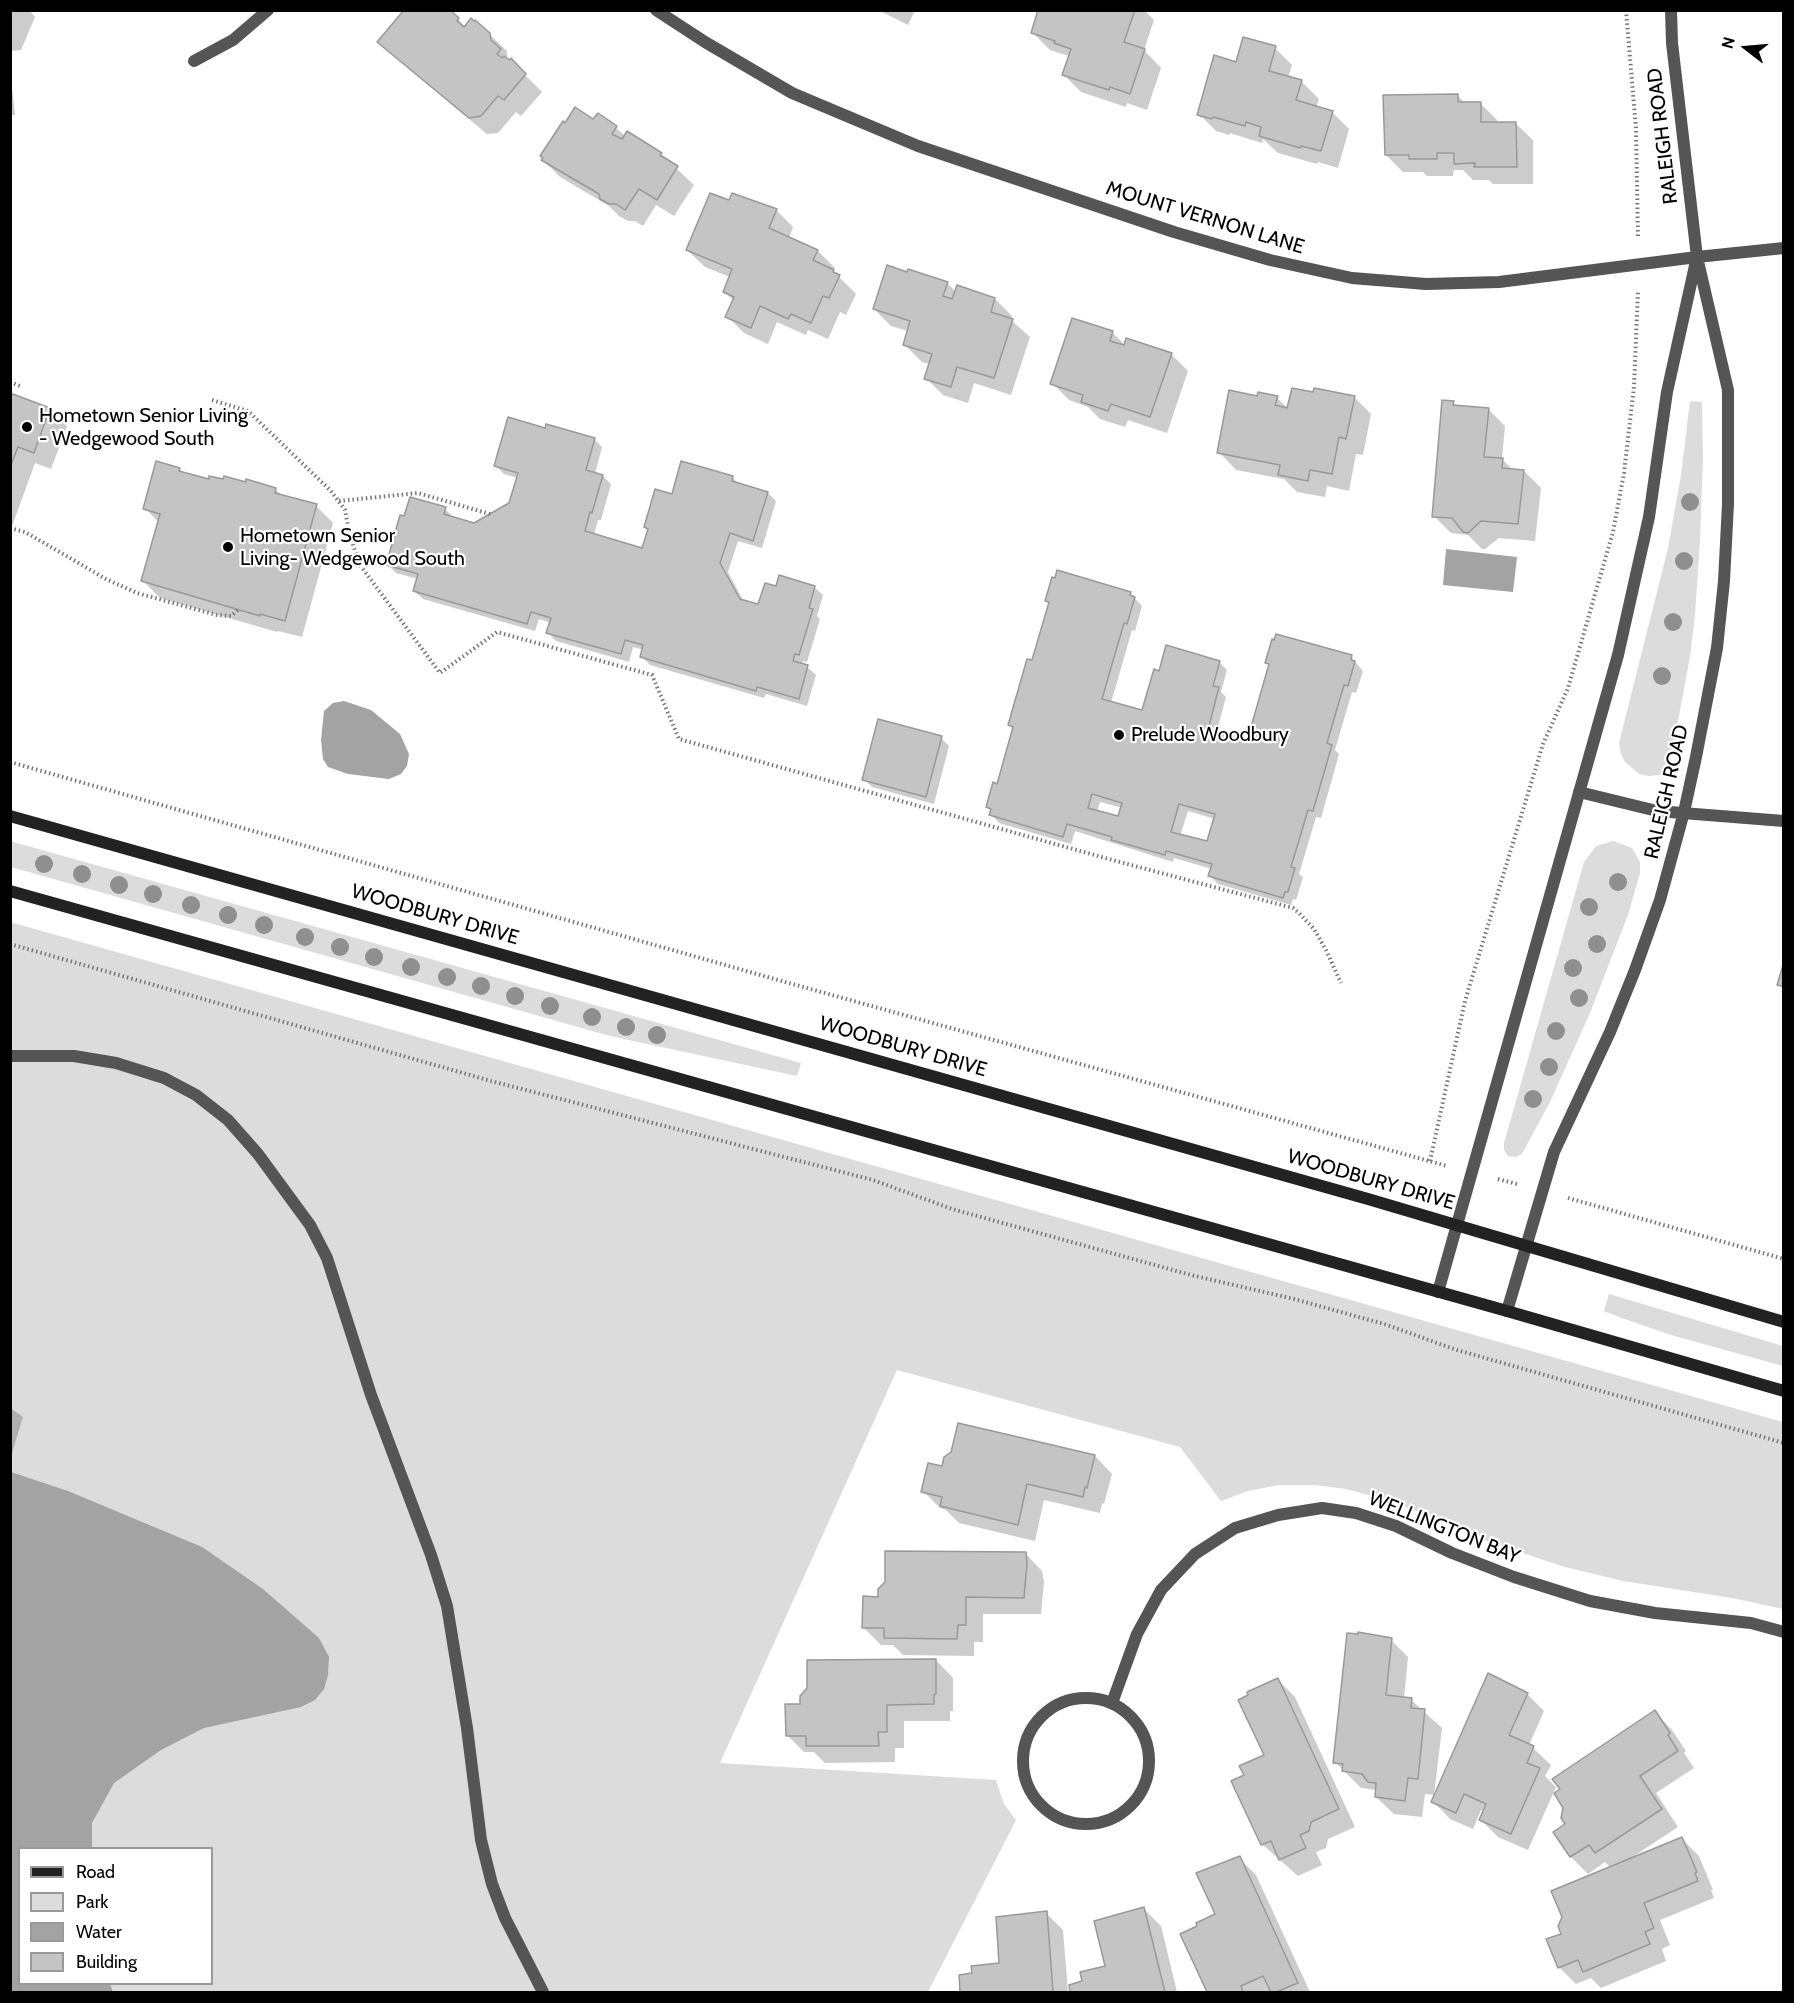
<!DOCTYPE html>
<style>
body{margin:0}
#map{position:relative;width:1794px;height:2003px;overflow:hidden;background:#fff;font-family:Cabin,sans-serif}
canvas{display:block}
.frame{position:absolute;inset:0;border:12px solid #000;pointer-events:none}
.legend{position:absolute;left:18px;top:1847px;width:195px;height:138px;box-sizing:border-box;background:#fff;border:2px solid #999;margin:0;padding:8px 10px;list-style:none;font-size:18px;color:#000}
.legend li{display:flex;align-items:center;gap:12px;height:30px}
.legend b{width:30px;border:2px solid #999}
.north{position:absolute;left:1716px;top:18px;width:60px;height:60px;-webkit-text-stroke:4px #fff;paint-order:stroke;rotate:286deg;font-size:16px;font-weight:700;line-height:24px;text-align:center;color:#000}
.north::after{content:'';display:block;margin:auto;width:21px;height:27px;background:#000;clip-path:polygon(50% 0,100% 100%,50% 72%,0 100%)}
</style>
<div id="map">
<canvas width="1794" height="2003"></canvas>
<div class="frame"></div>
<ul class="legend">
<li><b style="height:8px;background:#222"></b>Road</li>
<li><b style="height:16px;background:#dcdcdc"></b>Park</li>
<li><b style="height:16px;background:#a3a3a3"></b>Water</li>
<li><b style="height:16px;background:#c4c4c4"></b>Building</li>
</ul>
<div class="north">N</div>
</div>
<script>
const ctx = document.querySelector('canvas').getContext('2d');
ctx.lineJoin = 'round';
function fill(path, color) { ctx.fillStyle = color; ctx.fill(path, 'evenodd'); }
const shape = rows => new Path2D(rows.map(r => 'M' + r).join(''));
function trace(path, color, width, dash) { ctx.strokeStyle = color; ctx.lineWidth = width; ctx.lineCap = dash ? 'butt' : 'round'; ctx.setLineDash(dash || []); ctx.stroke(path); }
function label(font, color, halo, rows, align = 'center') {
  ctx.font = font + ' Cabin,sans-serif'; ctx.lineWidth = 4.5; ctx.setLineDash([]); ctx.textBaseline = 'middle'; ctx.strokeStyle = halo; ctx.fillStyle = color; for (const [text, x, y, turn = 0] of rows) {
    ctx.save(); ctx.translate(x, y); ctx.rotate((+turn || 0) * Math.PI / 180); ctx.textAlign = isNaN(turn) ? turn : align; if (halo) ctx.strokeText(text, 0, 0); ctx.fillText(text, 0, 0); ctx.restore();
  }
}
fill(shape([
 [1690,401,1702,402,1703,458,1700,540,1695,615,1690,657,1671,758,1663,772,1659,775,1649,776,1639,774,1625,762,1621,754,1619,743,1668,548,1681,475],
 [10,841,801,1063,797,1076,610,1036,11,867],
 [1613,841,1632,848,1640,862,1640,873,1628,915,1590,1013,1550,1102,1522,1154,1516,1157,1508,1156,1504,1150,1504,1143,1584,862,1596,846],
 [10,922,1783,1422,1783,1609,1732,1598,1623,1581,1565,1567,1489,1542,1394,1502,1346,1489,1314,1485,1279,1485,1248,1491,1221,1501,1180,1447,897,1370,720,1763,996,1780,1004,1804,1016,1820,928,1992,11,1992],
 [20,1848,212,1848,212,1984,20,1984],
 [1609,1294,1783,1346,1783,1366,1671,1335,1619,1317,1604,1311]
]), '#dcdcdc');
fill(shape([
 [1446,549,1517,557,1513,592,1443,585],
 [344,701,371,710,400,734,409,754,407,766,401,774,389,779,348,774,328,767,323,759,321,740,324,711,333,703],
 [11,1472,68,1491,202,1547,263,1589,319,1638,329,1657,328,1675,324,1689,315,1700,301,1707,204,1728,161,1750,114,1783,92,1823,92,1848,20,1848,20,1984,110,1984,113,1992,11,1992]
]), '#a3a3a3');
fill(shape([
 [10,10,29,10,35,17,21,50,10,51],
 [448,10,466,27,489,34,507,51,507,57,542,92,521,116,516,112,498,133,487,134,397,59,380,42],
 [878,10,915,10,908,25],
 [1040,10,1144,10,1154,20,1144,50,1161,68,1147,110,1127,103,1126,107,1081,92,1064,75,1069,56,1050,50,1033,33],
 [1275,48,1292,65,1288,78,1301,81,1319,99,1316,108,1332,112,1349,129,1338,168,1318,162,1317,164,1278,153,1263,139,1262,143,1230,133,1229,135,1216,131,1199,114,1237,63],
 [10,69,15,115,10,115],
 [1458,96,1465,103,1480,103,1497,120,1497,123,1515,123,1533,140,1533,184,1493,184,1489,180,1473,180,1463,170,1454,170,1453,176,1427,176,1423,172,1403,172,1386,155],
 [598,115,616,128,625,136,661,154,694,185,674,216,656,205,643,226,635,221,628,221,619,216,609,206,560,177,543,160],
 [730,202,776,210,793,227,789,238,818,251,835,268,833,271,856,294,846,315,840,312,828,339,808,330,806,335,777,322,768,344,744,333,727,316,734,301,725,292,730,277,705,267,687,250],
 [947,283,956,292,958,287,995,299,1012,316,1011,320,1030,337,1011,395,974,383,968,403,943,395,926,378,930,364,922,362,904,344,908,331,891,326,874,309],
 [1112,332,1126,346,1171,354,1188,371,1167,433,1128,420,1125,427,1100,419,1088,407,1069,400,1052,383],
 [10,395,49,409,67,426,51,469,35,463,11,529],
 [1354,397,1371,414,1363,455,1356,454,1349,491,1327,486,1325,497,1297,492,1284,479,1236,470,1219,452,1258,398,1277,398,1289,409],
 [1453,403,1457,406,1488,409,1505,426,1502,459,1513,470,1524,471,1541,488,1535,541,1499,538,1485,549,1482,549,1468,535,1451,533,1434,516],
 [546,430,594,439,602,447,595,474,603,476,611,484,601,520,598,520,594,535,643,550,673,496,732,477,740,485,768,493,776,501,762,548,738,541,728,572,744,602,760,606,777,588,814,587,823,595,817,616,820,619,807,662,803,661,802,665,807,667,816,675,807,706,766,694,764,698,650,665,642,657,644,650,633,647,629,662,556,641,548,633,551,623,539,619,535,631,423,599,414,591,418,579,396,573,388,565,445,509,453,517,474,524,510,504,518,478,504,474,496,466],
 [179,469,185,474,210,481,275,489,283,497,316,506,333,523,302,637,278,631,277,632,160,598,143,581,159,523,145,508],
 [1130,593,1142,606,1135,631,1132,630,1111,703,1143,711,1161,673,1219,662,1227,670,1221,692,1226,697,1216,734,1248,743,1270,665,1267,662,1351,657,1363,671,1356,693,1352,692,1335,750,1339,754,1321,818,1316,817,1299,874,1303,877,1296,900,1293,899,1291,905,1218,884,1210,876,1212,869,1174,858,1173,862,1075,831,1071,844,999,823,991,814,992,811,987,807,998,786,1014,729,1009,725,1033,662,1050,604,1046,601],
 [1100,802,1122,808,1119,818,1097,812],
 [1188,811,1215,819,1208,843,1180,836],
 [941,738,949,746,934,804,872,787,864,779],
 [10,1408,23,1417,12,1453,10,1452],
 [1095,1456,1112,1474,1104,1504,1102,1503,1100,1513,1044,1500,1035,1541,959,1523,946,1510,940,1508,923,1491,943,1468],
 [1025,1553,1042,1571,1044,1581,1041,1614,983,1614,983,1642,974,1642,974,1656,903,1655,893,1645,881,1645,864,1628],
 [1391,1640,1408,1657,1404,1699,1411,1700,1442,1728,1434,1795,1425,1794,1422,1817,1394,1814,1376,1797,1377,1790,1361,1788,1335,1762],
 [936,1660,953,1678,953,1711,950,1711,950,1721,904,1721,904,1748,895,1748,895,1762,825,1763,814,1752,804,1752,787,1735,802,1705],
 [1278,1680,1295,1697,1355,1827,1328,1839,1326,1848,1316,1852,1322,1865,1298,1876,1262,1844,1233,1782,1246,1776,1266,1755],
 [1527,1694,1544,1711,1529,1745,1533,1748,1551,1765,1545,1776,1556,1787,1528,1850,1498,1837,1481,1820,1485,1811,1481,1810,1473,1829,1450,1819,1433,1801],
 [1655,1712,1672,1730,1686,1751,1684,1753,1694,1768,1656,1793,1678,1827,1631,1858,1632,1859,1682,1839,1699,1856,1713,1890,1711,1890,1714,1898,1660,1920,1670,1945,1662,1949,1666,1961,1601,1988,1591,1978,1576,1984,1559,1967,1611,1868,1605,1862,1588,1874,1571,1857,1567,1825],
 [1239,1858,1256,1875,1310,1992,1209,1992,1182,1934,1217,1915],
 [1144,1909,1161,1926,1177,1992,1072,1992,1070,1986,1084,1982,1107,1968],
 [1046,1913,1063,1930,1068,1992,961,1992,960,1976,974,1975,1000,1965]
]), '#0003');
const building = shape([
 [404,10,450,10,459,18,457,21,464,27,471,18,474,21,475,20,490,33,491,40,501,49,497,54,502,58,504,56,510,60,511,58,526,74,504,100,498,96,481,116,469,118,377,42,404,10],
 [1038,10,1135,10,1124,42,1145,49,1130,94,1110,87,1109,90,1062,75,1071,49,1054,43,1055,41,1031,33,1038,10],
 [1243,37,1276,46,1269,71,1302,80,1296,100,1333,111,1321,151,1301,146,1300,148,1259,136,1261,127,1246,122,1245,126,1213,117,1212,119,1197,115,1214,55,1236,62,1243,37],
 [1458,94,1458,102,1481,102,1481,122,1516,122,1517,167,1474,167,1475,163,1454,164,1454,153,1437,153,1437,159,1409,159,1409,155,1385,155,1383,95,1458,94],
 [575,107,593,119,598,113,617,126,612,134,622,139,627,131,662,153,660,155,678,166,657,200,639,189,625,210,616,204,609,204,600,199,599,194,541,160,543,158,540,156,563,121,565,123,575,107],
 [710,193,729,200,732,193,777,209,769,228,818,250,813,260,834,270,833,272,840,275,829,298,823,296,811,323,791,314,788,319,760,306,751,328,725,317,734,297,723,292,732,269,686,250,710,193],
 [887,265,907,272,908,269,948,282,943,296,952,299,957,285,995,298,991,312,1013,319,994,378,957,367,951,387,924,379,932,354,903,345,910,321,873,309,887,265],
 [1072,318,1113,331,1110,341,1124,345,1126,338,1172,353,1150,417,1111,404,1108,411,1081,402,1083,395,1050,384,1072,318],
 [1292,388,1313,392,1314,388,1355,396,1346,439,1339,437,1332,474,1310,470,1308,481,1278,475,1280,465,1217,453,1229,390,1257,396,1258,392,1278,396,1275,405,1287,408,1292,388],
 [10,393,50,408,34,453,18,447,10,467,10,393],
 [1442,400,1454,401,1453,405,1489,408,1484,457,1503,458,1502,468,1524,470,1518,524,1481,521,1468,533,1463,532,1452,518,1432,517,1442,400],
 [508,417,545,428,546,424,595,438,586,470,603,475,592,513,590,512,585,531,642,548,648,529,644,527,655,489,672,494,681,461,733,476,732,481,768,492,753,541,730,533,720,563,740,599,758,604,765,583,776,586,779,575,815,586,809,608,813,609,799,655,795,654,793,661,808,665,799,699,757,687,756,691,640,657,643,645,625,640,621,654,546,633,551,618,531,612,527,624,413,591,418,574,386,565,400,515,404,516,410,497,446,507,444,514,474,523,509,503,518,473,494,466,508,417],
 [156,461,180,468,179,471,209,479,209,476,223,479,224,476,246,482,246,479,276,488,275,493,317,504,285,621,260,614,260,616,141,581,160,514,143,509,156,461],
 [1057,570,1131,592,1130,595,1135,597,1127,624,1124,623,1102,699,1142,710,1154,669,1159,671,1166,645,1220,661,1213,686,1219,687,1208,730,1247,741,1269,664,1265,663,1272,639,1274,640,1276,634,1352,655,1351,660,1355,661,1348,686,1344,685,1327,743,1332,745,1313,811,1308,810,1291,867,1295,868,1288,892,1285,892,1283,898,1208,876,1212,864,1166,851,1165,855,1111,840,1112,837,1067,824,1063,837,989,815,991,809,986,807,993,782,997,784,1013,727,1008,725,1027,659,1032,660,1049,602,1045,601,1052,577,1055,578,1057,570],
 [1092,794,1122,803,1118,816,1088,808,1092,794],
 [1179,804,1215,814,1207,841,1171,832,1179,804],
 [878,719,942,736,926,797,862,780,878,719],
 [1784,962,1784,987,1777,985,1784,962],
 [958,1423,1095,1455,1087,1488,1085,1487,1083,1497,1027,1484,1018,1525,940,1506,942,1497,921,1492,928,1463,942,1466,944,1457,951,1452,958,1423],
 [885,1551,1026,1552,1027,1563,1024,1598,966,1597,966,1625,958,1625,957,1639,884,1638,884,1628,862,1628,863,1596,878,1597,878,1589,885,1582,885,1551],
 [1358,1632,1392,1638,1386,1695,1412,1698,1411,1708,1425,1709,1418,1779,1408,1778,1405,1801,1375,1797,1376,1783,1368,1782,1362,1774,1342,1771,1343,1764,1333,1763,1347,1633,1358,1634,1358,1632],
 [936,1659,936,1694,934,1695,934,1704,887,1705,887,1732,878,1732,879,1746,806,1746,806,1736,786,1736,785,1704,800,1704,800,1696,807,1688,807,1660,936,1659],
 [1488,1673,1528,1693,1509,1735,1534,1746,1527,1763,1540,1768,1511,1834,1479,1820,1486,1804,1464,1794,1456,1813,1431,1802,1488,1673],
 [1278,1678,1339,1809,1311,1822,1309,1831,1300,1835,1306,1848,1279,1860,1271,1841,1261,1845,1231,1781,1244,1775,1239,1766,1264,1755,1238,1700,1248,1695,1247,1692,1278,1678],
 [1655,1710,1670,1733,1668,1735,1678,1751,1640,1776,1662,1809,1595,1853,1589,1845,1570,1857,1553,1832,1565,1824,1561,1818,1563,1808,1554,1793,1560,1789,1552,1779,1655,1710],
 [1682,1837,1697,1872,1695,1873,1698,1881,1644,1903,1654,1928,1645,1932,1650,1944,1583,1972,1578,1960,1558,1968,1546,1939,1561,1934,1558,1926,1562,1917,1551,1891,1682,1837],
 [1240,1856,1298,1983,1276,1992,1271,1992,1263,1976,1241,1986,1243,1992,1207,1992,1180,1934,1197,1926,1196,1923,1215,1914,1196,1873,1240,1856],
 [1144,1907,1165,1992,1070,1992,1069,1985,1082,1981,1080,1972,1105,1966,1094,1921,1144,1907],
 [1047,1911,1053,1992,960,1992,959,1975,972,1973,971,1966,999,1963,996,1917,1047,1911]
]);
fill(building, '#c4c4c4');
trace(building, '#999', 1.5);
trace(shape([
 [1626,10,1636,129,1638,238],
 [10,382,20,386],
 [212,400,248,411,331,491,345,510,350,536,360,565,440,673,497,632,652,675,679,739,1116,861,1293,908,1299,913,1314,929,1326,950,1341,983],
 [339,501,418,493,490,514],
 [10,528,25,532,106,579,137,593,217,615,231,616,238,610],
 [10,762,778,980,1447,1166],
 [10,944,491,1081,873,1180,952,1209,1191,1275,1294,1299,1384,1324,1457,1350,1784,1443],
 [1430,1161,1465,1001,1543,744,1568,688,1613,532,1624,473,1634,387,1638,291],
 [1498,1179,1517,1184],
 [1568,1198,1784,1259]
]), '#777', 4, [1.5, 3]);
trace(shape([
 [10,1056,74,1056,116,1063,164,1078,196,1095,228,1120,258,1154,310,1225,327,1258,371,1395,431,1555,447,1606,467,1728,481,1840,492,1884,505,1918,543,1992]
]), '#555', 12);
trace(shape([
 [656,10,705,42,792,93,918,146,1174,232,1270,260,1352,278,1426,284,1499,282,1697,257,1784,248],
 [194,61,233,40,268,10],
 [1579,792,1657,811,1784,821],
 [1438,1292,1618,655,1649,517,1667,392,1696,261],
 [1507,1311,1554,1152,1610,1032,1635,970,1660,900,1684,812,1696,757,1717,648,1724,581,1728,504,1728,390,1697,257,1672,43,1671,10],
 '1023 1761a63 63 0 1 1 126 0a63 63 0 1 1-126 0Z',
 [1112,1703,1137,1634,1161,1590,1195,1554,1235,1528,1278,1515,1322,1508,1356,1513,1396,1526,1452,1553,1514,1577,1590,1601,1655,1613,1751,1623,1784,1632]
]), '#555', 12);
trace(shape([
 [10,816,1368,1199,1784,1322],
 [10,891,1507,1311,1784,1391]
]), '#222', 12);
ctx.fillStyle = '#8f8f8f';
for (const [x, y] of [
 [1690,502],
 [1684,561],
 [1673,622],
 [1662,676],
 [44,864],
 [82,874],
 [1618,882],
 [119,885],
 [153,894],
 [191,905],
 [1589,907],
 [228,915],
 [264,925],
 [305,937],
 [1597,944],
 [340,947],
 [374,957],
 [411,967],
 [1573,968],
 [447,977],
 [481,986],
 [515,996],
 [1579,998],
 [550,1006],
 [592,1017],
 [626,1027],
 [1556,1031],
 [657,1035],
 [1549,1067],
 [1533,1099]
]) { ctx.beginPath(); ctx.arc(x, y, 9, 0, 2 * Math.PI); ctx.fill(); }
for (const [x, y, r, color] of [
 [27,427,6,"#000"],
 [228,547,6,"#000"],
 [1119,735,6,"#000"]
]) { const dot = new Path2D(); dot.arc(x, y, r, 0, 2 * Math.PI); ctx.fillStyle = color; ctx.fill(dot); trace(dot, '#fff', 2); }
label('20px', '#000', '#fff', [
 ["RALEIGH ROAD",1663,136,-97],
 ["MOUNT VERNON LANE",1205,218,17],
 ["RALEIGH ROAD",1667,792,-77],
 ["WOODBURY DRIVE",435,915,16],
 ["WOODBURY DRIVE",903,1047,16],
 ["WOODBURY DRIVE",1371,1180,16],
 ["WELLINGTON BAY",1444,1528,22]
]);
label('20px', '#000', '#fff', [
 ["Hometown Senior Living",39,416],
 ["- Wedgewood South",39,439],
 ["Hometown Senior",240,536],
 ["Living- Wedgewood South",240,559],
 ["Prelude Woodbury",1131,735]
], 'left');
</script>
